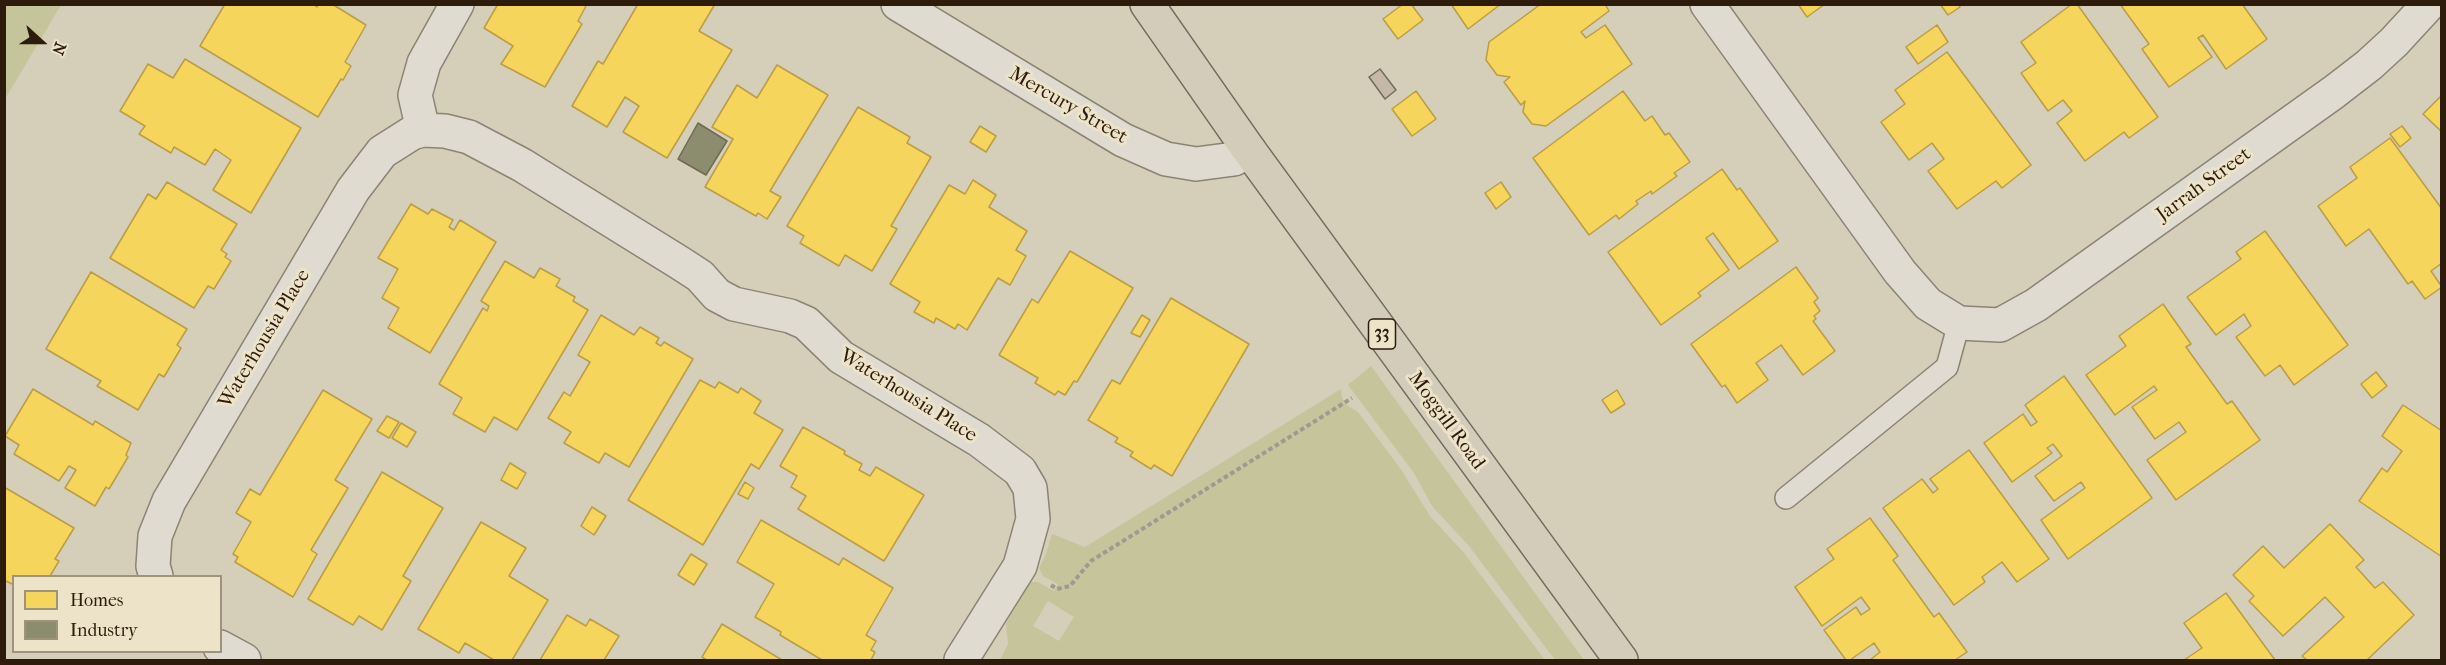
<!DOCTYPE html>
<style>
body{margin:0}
#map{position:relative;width:2446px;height:665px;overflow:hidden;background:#d5ceb8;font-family:"IM FELL French Canon",serif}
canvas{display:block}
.frame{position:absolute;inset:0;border:6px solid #2d1b0b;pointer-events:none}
.legend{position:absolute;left:12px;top:575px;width:210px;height:78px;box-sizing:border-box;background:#ece3c9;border:2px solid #a0937d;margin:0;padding:8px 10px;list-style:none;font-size:18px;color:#2d1b0b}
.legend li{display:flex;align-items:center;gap:12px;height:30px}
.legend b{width:30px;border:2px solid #a0937d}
.north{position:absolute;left:12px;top:12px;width:60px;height:60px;-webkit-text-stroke:4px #ece3c9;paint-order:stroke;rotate:111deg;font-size:16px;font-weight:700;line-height:24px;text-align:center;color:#2d1b0b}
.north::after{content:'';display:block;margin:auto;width:21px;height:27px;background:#2d1b0b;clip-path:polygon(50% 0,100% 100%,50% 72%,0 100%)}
</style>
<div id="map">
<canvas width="2446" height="665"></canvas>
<div class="frame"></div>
<ul class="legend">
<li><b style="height:16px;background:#f6d55c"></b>Homes</li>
<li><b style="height:16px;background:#8c8c6e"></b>Industry</li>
</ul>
<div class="north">N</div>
</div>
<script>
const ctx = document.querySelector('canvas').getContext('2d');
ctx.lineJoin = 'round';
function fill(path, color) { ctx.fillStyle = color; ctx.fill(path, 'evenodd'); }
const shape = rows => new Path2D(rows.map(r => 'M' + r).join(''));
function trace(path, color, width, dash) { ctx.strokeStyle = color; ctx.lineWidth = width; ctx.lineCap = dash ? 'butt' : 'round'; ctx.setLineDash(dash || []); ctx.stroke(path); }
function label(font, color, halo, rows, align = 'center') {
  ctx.font = font + ' "IM FELL French Canon",serif'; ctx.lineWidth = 6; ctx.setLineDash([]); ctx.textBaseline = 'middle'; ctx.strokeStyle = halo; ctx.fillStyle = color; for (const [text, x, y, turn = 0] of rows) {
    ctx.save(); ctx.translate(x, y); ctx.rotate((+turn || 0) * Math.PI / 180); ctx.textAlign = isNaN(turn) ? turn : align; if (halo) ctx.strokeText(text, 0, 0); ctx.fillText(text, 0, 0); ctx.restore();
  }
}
fill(shape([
 [5,4,61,5,5,99,4,5],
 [1371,366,1529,585,1584,660,1555,660,1469,546,1432,506,1414,473,1348,385],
 [1341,389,1342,398,1348,406,1358,412,1400,468,1430,516,1464,553,1545,660,1000,660,1008,644,1006,623,1030,582,1038,582,1054,591,1058,584,1043,576,1039,568,1046,554,1052,534,1085,547],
 [1048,601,1074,617,1059,641,1033,626]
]), '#c6c49b');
const homes = shape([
 [225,4,313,4,317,7,318,4,332,4,366,25,345,62,351,66,343,80,341,79,318,117,200,46,225,4],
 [498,4,587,4,578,21,582,24,545,87,501,64,513,46,484,28,498,4],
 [638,4,715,4,699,31,732,50,667,158,623,132,639,106,625,97,607,127,572,106,598,61,603,64,638,4],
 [1403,4,1411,4,1423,20,1398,39,1383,19,1403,4],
 [1451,4,1501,4,1468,29,1451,4],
 [1541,4,1605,4,1609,11,1581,32,1586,38,1605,25,1632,64,1546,126,1532,124,1523,112,1525,101,1521,105,1504,82,1510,77,1497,75,1486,60,1489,42,1541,4],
 [1798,4,1825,4,1807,17,1798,4],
 [1940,4,1958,4,1960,7,1948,15,1940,4],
 [2072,4,2077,4,2158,117,2129,138,2124,132,2085,161,2057,123,2072,111,2063,100,2048,111,2021,73,2036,63,2021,42,2072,4],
 [2120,4,2242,4,2267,39,2226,69,2203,35,2198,38,2212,57,2169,87,2142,49,2149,44,2120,4],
 [1937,25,1948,42,1918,64,1906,47,1937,25],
 [1947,52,2031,165,2002,188,1996,181,1957,209,1928,171,1944,159,1932,143,1909,160,1881,122,1905,104,1895,90,1947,52],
 [185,59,301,128,251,213,213,190,231,160,215,149,205,165,174,147,171,153,139,134,145,126,120,111,148,64,173,78,185,59],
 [777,65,828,95,770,191,781,197,767,219,758,213,756,216,705,187,733,139,712,127,737,85,757,98,777,65],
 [1416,91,1436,119,1412,136,1392,109,1416,91],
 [1623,91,1645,121,1652,116,1665,135,1669,133,1690,162,1674,173,1677,176,1652,194,1651,191,1636,201,1638,204,1619,219,1616,215,1589,235,1533,158,1623,91],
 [2442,95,2442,132,2423,114,2442,95],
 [858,107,910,137,907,143,931,157,891,226,897,229,872,271,845,255,839,266,800,243,804,236,787,226,858,107],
 [980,126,996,136,986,152,970,142,980,126],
 [2402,126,2411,138,2400,147,2390,134,2402,126],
 [2390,138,2442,209,2442,263,2431,271,2442,287,2425,299,2412,281,2408,284,2369,229,2346,246,2318,206,2357,178,2350,167,2390,138],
 [1722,169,1737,190,1740,188,1778,241,1739,269,1713,233,1706,238,1729,270,1698,293,1701,296,1661,325,1608,252,1722,169],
 [973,180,996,195,989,207,1027,231,1016,250,1026,256,1010,285,998,278,967,330,958,324,955,329,936,318,934,323,914,312,920,302,890,284,949,185,965,194,973,180],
 [167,182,237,224,221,250,227,254,225,257,231,261,214,289,208,286,194,308,110,258,148,194,156,199,167,182],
 [1501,182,1511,197,1496,209,1485,193,1501,182],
 [411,204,428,214,432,209,453,220,449,227,454,230,460,220,496,242,430,353,388,328,399,308,382,298,398,269,378,258,411,204],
 [2265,231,2348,345,2294,385,2280,365,2265,376,2236,337,2251,326,2244,314,2216,335,2187,297,2241,259,2236,252,2265,231],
 [1070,251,1133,288,1077,382,1074,381,1065,395,1058,391,1055,395,1035,383,1038,378,999,355,1032,299,1038,303,1070,251],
 [505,261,534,278,540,268,560,279,556,286,575,297,573,301,588,310,517,430,494,417,485,432,453,414,462,398,439,384,483,308,487,311,489,306,481,301,505,261],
 [1796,267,1818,298,1814,302,1820,311,1814,316,1816,319,1813,321,1835,351,1803,375,1781,345,1756,363,1768,380,1737,403,1725,385,1722,387,1691,344,1796,267],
 [91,272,187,329,177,345,181,348,164,377,159,374,138,410,97,386,101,381,46,349,91,272],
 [1171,298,1249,344,1172,476,1154,465,1151,469,1130,456,1133,452,1115,442,1118,438,1088,420,1112,380,1120,384,1171,298],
 [2163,304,2191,344,2186,347,2227,404,2232,401,2260,440,2176,500,2147,460,2186,432,2179,422,2155,439,2132,407,2157,390,2154,386,2115,415,2086,375,2126,346,2119,336,2163,304],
 [601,315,634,335,640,327,659,338,656,343,661,346,664,342,693,359,629,467,605,453,599,463,564,443,571,432,548,418,564,392,570,396,590,362,578,355,601,315],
 [1142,315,1150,320,1140,337,1131,333,1142,315],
 [2376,372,2387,386,2372,398,2361,384,2376,372],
 [2064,376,2152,498,2068,559,2041,520,2085,488,2081,482,2054,501,2035,476,2062,456,2053,444,2047,448,2052,453,2012,482,1984,443,2023,414,2031,426,2037,422,2025,405,2064,376],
 [700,380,715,388,719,382,738,393,741,388,761,401,754,413,783,430,759,469,751,464,703,545,628,500,700,380],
 [33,389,93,425,95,421,131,443,126,455,128,457,109,489,106,487,95,506,65,488,76,470,69,466,59,481,14,454,19,445,5,436,33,389],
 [323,390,372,419,335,480,348,488,311,550,317,554,293,597,235,562,238,557,233,554,251,522,236,513,250,489,260,495,323,390],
 [1617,390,1625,404,1611,413,1602,400,1617,390],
 [2403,405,2442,431,2442,557,2359,501,2382,468,2387,472,2402,451,2382,436,2403,405],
 [387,416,399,422,389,438,377,431,387,416],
 [401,423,416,432,407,447,392,438,401,423],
 [803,427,845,451,844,454,862,464,859,470,870,476,876,467,924,495,884,561,798,509,806,496,791,487,797,476,780,466,803,427],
 [1969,450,2049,559,2017,582,2002,562,1982,577,1985,582,1954,605,1883,508,1922,479,1933,493,1938,489,1930,479,1969,450],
 [510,463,526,473,517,489,501,480,510,463],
 [382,472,443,508,403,576,411,581,382,630,359,616,353,625,308,599,382,472],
 [745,482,754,488,748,499,738,494,745,482],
 [4,487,74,528,55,559,59,561,50,576,14,576,14,585,4,580,4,487],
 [592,507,606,516,594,535,581,526,592,507],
 [1870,518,1898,556,1893,560,1934,617,1939,613,1967,652,1955,660,1870,660,1880,652,1874,643,1850,660,1846,660,1824,630,1856,607,1861,615,1870,609,1861,597,1822,626,1795,587,1834,559,1827,549,1870,518],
 [761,520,839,565,843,558,893,588,866,635,876,641,871,650,875,652,871,660,822,660,780,635,781,632,755,617,774,584,737,562,761,520],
 [481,522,526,548,509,576,548,600,512,660,494,660,465,643,459,653,418,629,481,522],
 [2330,524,2364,560,2356,567,2375,588,2383,582,2414,615,2367,660,2307,660,2302,656,2344,617,2325,597,2283,636,2249,601,2254,596,2233,575,2263,546,2284,568,2330,524],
 [691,554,707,564,694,585,678,575,691,554],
 [2226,593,2275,660,2184,660,2202,648,2184,623,2226,593],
 [567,615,586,626,590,619,619,636,604,660,540,660,567,615],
 [722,624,782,660,707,660,702,657,722,624]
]);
fill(homes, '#f6d55c');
trace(homes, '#ba9d44', 1.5);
const industry = shape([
 [698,123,727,141,706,175,678,159,698,123]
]);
fill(industry, '#8c8c6e');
trace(industry, '#706a50', 1.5);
const building = shape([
 [1380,69,1396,90,1385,99,1369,77,1380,69]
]);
fill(building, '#c5b8a7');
trace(building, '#736c5f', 1.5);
const service = shape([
 [1786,498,1947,367,1959,323]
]);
const minor = shape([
 [898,4,1123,140,1166,159,1196,164,1234,159,1249,150],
 [1707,4,1900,272,1928,304,1959,323,2000,325,2036,305,2334,92,2369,65,2394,42,2429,4],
 [423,130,415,95,424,63,457,4],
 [156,576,153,566,155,536,169,501,353,190,382,152,412,133,423,130,445,131,469,137,522,165,680,263,700,276,717,295,734,304,790,316,806,323,841,357,979,440,1020,471,1030,488,1033,519,1020,566,961,660],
 [220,647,244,660]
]);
const primary = shape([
 [1147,4,1249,150,1621,660]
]);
trace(service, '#8a8476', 24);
trace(minor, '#8a8476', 36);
trace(primary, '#736c5f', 36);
trace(shape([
 [1051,585,1057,589,1070,586,1091,561,1352,398]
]), '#9f998f', 4, [4.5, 3]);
trace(service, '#dfdbd0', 21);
trace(minor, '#dfdbd0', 33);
trace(primary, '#d3ccbb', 33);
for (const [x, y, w] of [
 [1382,334,27]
]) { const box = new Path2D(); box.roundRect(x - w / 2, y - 15, w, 30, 4.5); ctx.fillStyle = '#ece3c9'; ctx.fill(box); trace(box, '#2d1b0b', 1.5); }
label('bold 18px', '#2d1b0b', null, [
 ["33",1382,334]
]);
label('20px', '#2d1b0b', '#ece3c9', [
 ["Mercury Street",1068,106,30],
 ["Jarrah Street",2204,185,-36],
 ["Waterhousia Place",265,339,-59],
 ["Waterhousia Place",908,396,32],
 ["Moggill Road",1446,421,54]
]);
</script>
